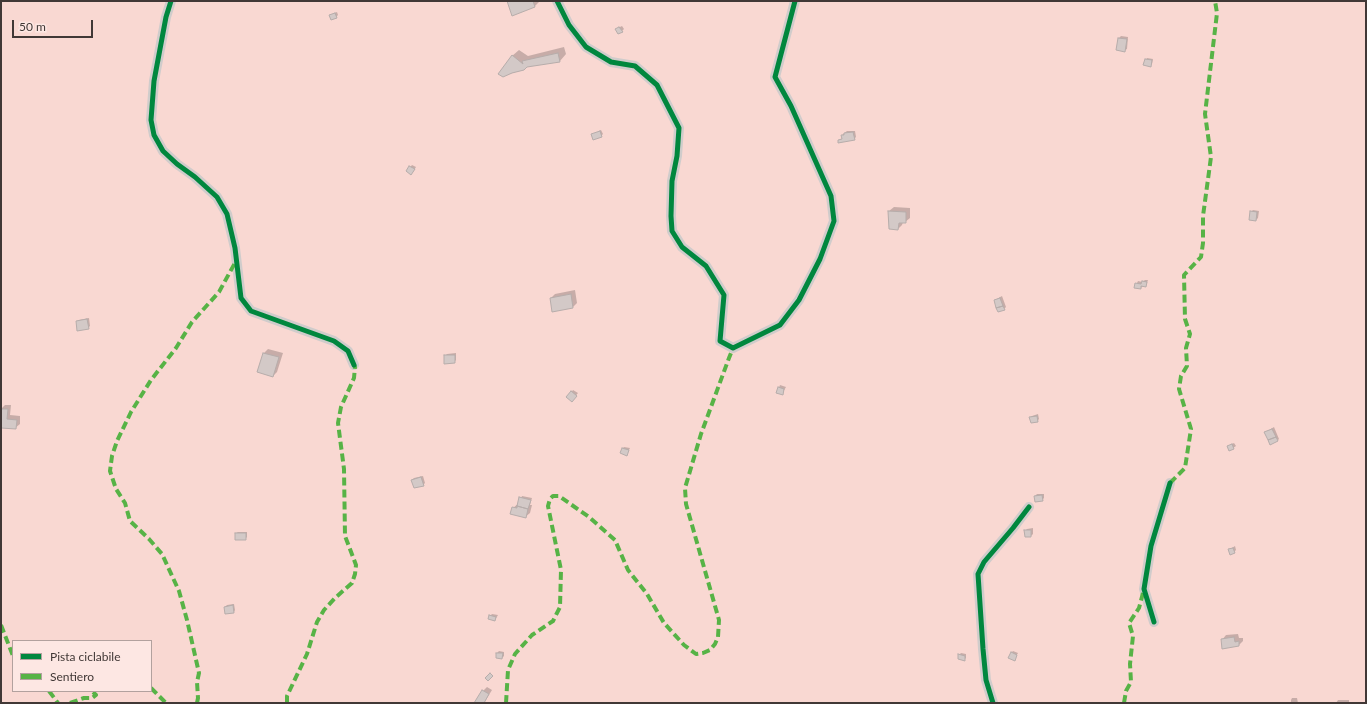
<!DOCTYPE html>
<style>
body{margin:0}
#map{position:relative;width:1367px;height:704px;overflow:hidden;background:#f7ebe9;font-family:Lato,sans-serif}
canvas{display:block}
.frame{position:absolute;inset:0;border:2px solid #413836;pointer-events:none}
.legend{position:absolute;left:12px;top:640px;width:140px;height:52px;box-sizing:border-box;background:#fde7e3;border:1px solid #b2a19e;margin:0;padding:5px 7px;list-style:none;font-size:12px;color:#413836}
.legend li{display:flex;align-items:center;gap:8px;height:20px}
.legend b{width:20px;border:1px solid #b2a19e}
.scale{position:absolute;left:12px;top:20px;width:81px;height:18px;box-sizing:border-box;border:2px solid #413836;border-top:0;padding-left:5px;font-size:12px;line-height:14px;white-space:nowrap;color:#413836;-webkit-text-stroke:3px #fde7e3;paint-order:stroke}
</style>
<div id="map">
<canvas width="1367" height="704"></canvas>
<div class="frame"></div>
<ul class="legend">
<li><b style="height:5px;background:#00873e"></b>Pista ciclabile</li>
<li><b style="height:5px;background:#57b346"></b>Sentiero</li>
</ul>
<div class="scale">50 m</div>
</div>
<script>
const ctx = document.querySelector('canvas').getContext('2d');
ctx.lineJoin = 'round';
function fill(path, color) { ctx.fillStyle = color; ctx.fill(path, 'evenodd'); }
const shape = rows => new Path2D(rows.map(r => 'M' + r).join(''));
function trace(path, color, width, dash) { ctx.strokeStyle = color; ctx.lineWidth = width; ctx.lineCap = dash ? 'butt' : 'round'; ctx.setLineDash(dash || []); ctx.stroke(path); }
fill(shape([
 [1,1,1366,1,1366,703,1,703],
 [13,641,151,641,151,691,13,691]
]), '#f9d8d2');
fill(shape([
 [508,1,539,1,539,2,535,6,513,14],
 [337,12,338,15,336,17,330,15],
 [622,26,624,29,622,31,618,28],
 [1121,36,1128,37,1127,49,1125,50,1117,49,1119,38],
 [564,47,566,54,560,61,527,66,524,69,503,76,512,56,519,50,528,56],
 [1147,58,1153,59,1152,64,1150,66,1146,60],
 [601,130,603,134,601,136,592,135],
 [847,131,855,131,856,137,854,139,839,140,843,138,842,135],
 [412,165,416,167,413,172,407,171],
 [894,207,910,208,910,218,905,222,903,222,902,225,898,229,889,228,889,211],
 [1253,210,1259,211,1258,218,1256,220,1251,212],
 [1145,280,1148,280,1146,286,1143,286,1141,288,1135,287,1138,281,1142,282],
 [575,290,577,303,573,307,551,298,555,294],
 [1002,296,1006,307,1004,309,995,300],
 [89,318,90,326,88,328,77,321,79,320],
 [268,349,283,353,277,372,273,376,259,372,264,353],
 [456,353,456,360,454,362,445,356,447,354],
 [780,385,786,387,782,394,777,392],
 [573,390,578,393,572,400,568,397],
 [5,405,11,405,10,415,20,416,20,424,15,428,1,427,1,409],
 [1038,414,1039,419,1037,421,1030,418,1032,416],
 [1274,427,1279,439,1278,440,1266,432],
 [1234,443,1236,446,1230,450,1230,445],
 [624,447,630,448,627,454,623,448],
 [423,476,425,483,423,485,412,480,414,478],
 [1037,494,1044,494,1044,498,1042,500,1035,496],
 [522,496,532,498,530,505,532,505,530,513,525,517,513,508,519,503],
 [1033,528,1033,534,1031,536,1025,531,1027,529],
 [238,532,247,532,247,537,245,539,236,533],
 [1235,546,1236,550,1234,552,1229,550],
 [234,604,235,610,234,612,225,607,227,605],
 [492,614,498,615,495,620,490,616],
 [1238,634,1239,638,1243,638,1243,641,1239,645,1222,640,1226,635],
 [499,651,504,652,504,656,502,658,497,658,497,653],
 [1013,651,1018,653,1014,660,1011,653],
 [961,653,966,654,966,658,964,660,959,655],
 [487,687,492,690,484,703,476,703,483,691],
 [1292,698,1297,698,1298,703,1291,703,1291,700],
 [1338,700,1349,700,1349,703,1336,703]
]), '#0003');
const building = shape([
 [507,1,533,1,535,7,512,16,507,1],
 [335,13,337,18,331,20,329,15,335,13],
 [619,27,623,32,618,34,615,29,619,27],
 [1118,38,1127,39,1125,52,1116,50,1118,38],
 [558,53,560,62,527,67,524,70,512,73,503,77,498,74,512,55,523,64,522,61,558,53],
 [1145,59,1152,60,1151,67,1143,65,1145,59],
 [600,131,602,137,593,140,591,134,600,131],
 [853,132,855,140,838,143,838,140,842,139,841,135,844,135,844,133,853,132],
 [409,166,415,169,411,175,406,171,409,166],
 [888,211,906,212,906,223,899,223,898,230,889,229,888,211],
 [1250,211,1257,212,1256,221,1249,220,1250,211],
 [1142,281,1147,282,1146,287,1141,286,1141,289,1134,288,1135,283,1141,284,1142,281],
 [571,294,573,308,552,312,550,298,571,294],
 [1000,298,1003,306,996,308,994,300,1000,298],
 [1003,306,1005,310,998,312,996,308,1003,306],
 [87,319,89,329,77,331,76,321,87,319],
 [263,353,279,357,273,377,257,372,263,353],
 [444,355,455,355,455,363,444,364,444,355],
 [778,387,784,389,783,395,776,393,778,387],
 [571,391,577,396,572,402,566,397,571,391],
 [1,409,8,409,7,419,17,420,16,429,1,428,1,409],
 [1037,416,1038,422,1031,423,1029,417,1037,416],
 [1272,429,1276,437,1268,440,1264,432,1272,429],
 [1276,437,1278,441,1270,445,1268,440,1276,437],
 [1232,444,1234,449,1229,451,1227,446,1232,444],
 [622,448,629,450,627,456,620,453,622,448],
 [421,477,424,486,414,488,411,480,421,477],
 [1042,495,1043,501,1035,502,1034,496,1042,495],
 [519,497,531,500,528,509,517,506,519,497],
 [517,506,528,509,526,518,510,514,512,507,517,508,517,506],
 [1024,530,1031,530,1031,537,1025,537,1024,530],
 [235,533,246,533,246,540,235,540,235,533],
 [1233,548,1235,553,1230,555,1228,549,1233,548],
 [233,605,234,613,225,614,224,607,233,605],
 [489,615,496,617,495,621,488,619,489,615],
 [1234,637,1235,642,1239,641,1239,646,1222,649,1221,639,1234,637],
 [1011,652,1017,655,1015,661,1008,658,1011,652],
 [496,653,503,653,502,659,496,658,496,653],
 [958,654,965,656,965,661,958,659,958,654],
 [490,673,493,676,488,681,485,678,490,673],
 [482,690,489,694,484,703,474,703,482,690]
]);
fill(building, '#d3c9c7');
trace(building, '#b7adab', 1);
trace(shape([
 [171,1,166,17,154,81,151,120,154,135,163,151,177,164,195,177,217,197,227,214,235,248,241,298,251,311,334,341,348,351,354,365],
 [557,1,569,25,586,47,611,62,635,66,657,85,679,128,677,156,672,181,671,216,672,231,682,247,706,266,724,295,720,341,733,348,780,325,799,300,820,259,834,221,831,196,791,106,775,77,795,1],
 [1154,622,1144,589,1151,546,1170,483],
 [993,703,986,680,983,649,978,574,984,562,1013,528,1029,507]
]), '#d0cccb', 10);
trace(shape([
 [1170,483,1185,468,1191,429,1179,389,1181,376,1187,366,1186,348,1190,334,1185,319,1184,275,1201,257,1203,243,1203,216,1211,157,1205,114,1217,13,1215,1],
 [1,625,13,656],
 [151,688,166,703],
 [49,691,58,703],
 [70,703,84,698,92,698,96,695,92,691],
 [197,703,198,698,197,682,199,673,187,620,179,591,162,554,149,539,130,521,125,503,116,489,110,471,112,456,117,441,131,412,151,380,176,348,192,322,219,292,236,261],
 [287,703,287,696,307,654,317,622,324,610,335,598,352,583,355,574,356,565,345,536,344,469,338,423,341,407,354,378,355,367,354,365],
 [506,703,508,670,515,654,532,635,553,621,560,607,561,570,548,506,550,499,553,496,559,496,589,517,615,540,628,570,647,594,664,623,684,645,696,654,703,653,710,650,715,644,718,637,719,620,686,504,685,488,701,434,729,358,733,348],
 [1124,703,1126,691,1131,682,1130,664,1133,636,1129,623,1139,608,1143,593]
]), '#57b346', 4, [8, 4]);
trace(shape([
 [171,1,166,17,154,81,151,120,154,135,163,151,177,164,195,177,217,197,227,214,235,248,241,298,251,311,334,341,348,351,354,365],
 [557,1,569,25,586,47,611,62,635,66,657,85,679,128,677,156,672,181,671,216,672,231,682,247,706,266,724,295,720,341,733,348,780,325,799,300,820,259,834,221,831,196,791,106,775,77,795,1],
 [1154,622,1144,589,1151,546,1170,483],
 [993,703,986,680,983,649,978,574,984,562,1013,528,1029,507]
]), '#00873e', 5);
</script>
